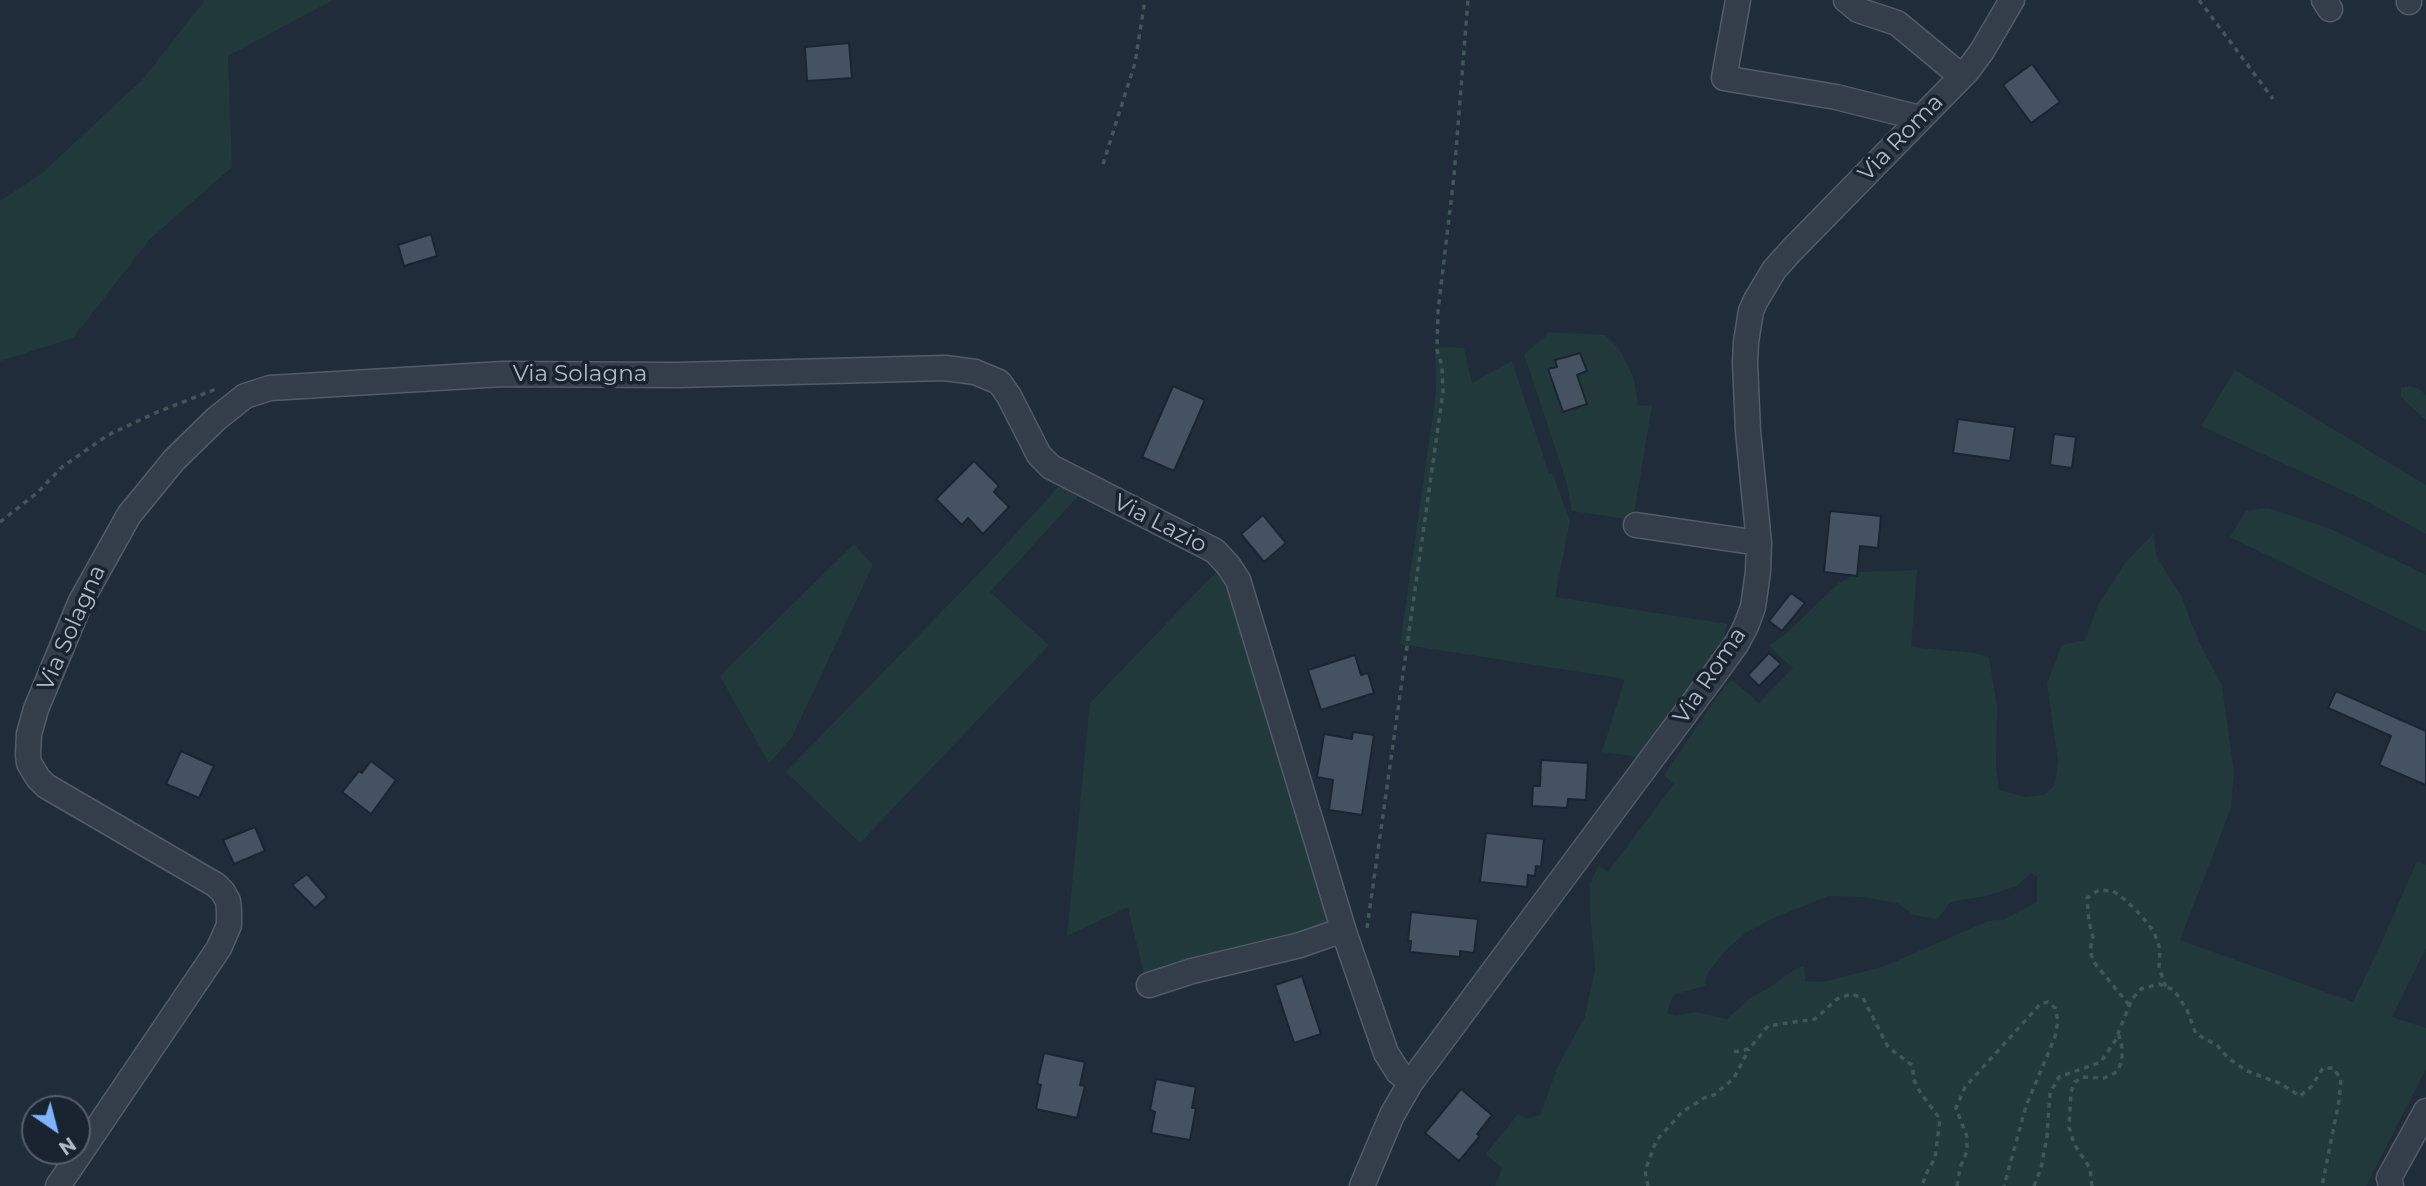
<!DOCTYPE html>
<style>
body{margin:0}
#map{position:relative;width:2426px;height:1186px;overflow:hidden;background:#202c3a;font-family:Montserrat,sans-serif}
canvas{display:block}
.north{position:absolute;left:21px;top:1095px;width:70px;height:70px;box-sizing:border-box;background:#19232f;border:2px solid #555f6c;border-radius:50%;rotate:145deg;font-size:19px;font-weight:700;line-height:28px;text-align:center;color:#afb9c7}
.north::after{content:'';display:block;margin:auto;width:24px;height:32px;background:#7eb4fc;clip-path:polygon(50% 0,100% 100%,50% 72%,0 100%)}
</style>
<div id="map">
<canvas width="2426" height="1186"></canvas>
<div class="north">N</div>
</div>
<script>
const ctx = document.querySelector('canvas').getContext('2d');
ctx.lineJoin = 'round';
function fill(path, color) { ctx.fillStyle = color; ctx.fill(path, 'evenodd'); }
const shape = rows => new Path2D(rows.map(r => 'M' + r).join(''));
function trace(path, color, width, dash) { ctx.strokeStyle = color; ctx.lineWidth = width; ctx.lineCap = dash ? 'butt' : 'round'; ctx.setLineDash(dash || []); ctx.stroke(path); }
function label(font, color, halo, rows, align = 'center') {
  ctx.font = font + ' Montserrat,sans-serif'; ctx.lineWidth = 7; ctx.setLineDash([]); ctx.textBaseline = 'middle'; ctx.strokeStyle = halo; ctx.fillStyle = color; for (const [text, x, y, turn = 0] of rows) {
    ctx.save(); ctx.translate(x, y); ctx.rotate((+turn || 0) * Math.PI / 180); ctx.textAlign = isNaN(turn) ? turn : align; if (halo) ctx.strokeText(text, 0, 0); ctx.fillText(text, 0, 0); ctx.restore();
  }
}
fill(shape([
 [205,0,333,0,228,56,232,167,150,239,73,338,0,361,0,201,41,174,143,79],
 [1548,332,1605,335,1620,350,1634,379,1638,406,1652,405,1633,520,1572,511,1567,484,1524,354,1547,335],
 [1443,347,1464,348,1472,383,1512,361,1549,474,1552,472,1570,521,1555,597,1727,624,1723,640,1641,757,1602,752,1625,679,1400,644,1436,392,1435,348],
 [2235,370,2426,485,2426,534,2366,501,2201,426],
 [2410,386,2418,388,2426,395,2426,420,2401,397,2401,388],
 [1059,486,1080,494,990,592,1049,645,860,843,786,772,988,564],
 [2268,508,2331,529,2426,575,2426,632,2230,537,2246,511],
 [2153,534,2157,557,2181,596,2199,642,2222,686,2234,773,2231,808,2180,940,2353,1002,2380,946,2417,861,2426,865,2426,948,2392,1017,2426,1028,2426,1069,2366,1186,1495,1186,1502,1168,1486,1154,1518,1114,1527,1119,1540,1115,1558,1066,1585,1017,1595,969,1590,911,1590,884,1598,866,1608,872,1674,784,1664,775,1724,687,1732,680,1759,703,1793,668,1769,646,1788,632,1839,583,1859,572,1917,570,1911,647,1975,653,1989,657,1997,707,1996,767,1999,790,2025,797,2043,795,2055,785,2058,761,2047,683,2062,645,2085,640,2098,605,2125,563],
 [2031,873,2037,877,2037,902,2003,920,1988,921,1885,966,1822,982,1805,981,1804,966,1795,969,1770,987,1749,999,1727,1019,1695,1012,1675,1016,1667,1013,1673,995,1705,986,1707,974,1727,949,1747,932,1778,916,1829,896,1863,897,1897,903,1914,915,1937,919,1951,902,1986,896,2017,886],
 [854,544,873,565,792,737,769,763,720,676],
 [1220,568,1236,587,1340,936,1150,1000,1128,907,1067,936,1090,703]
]), '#22393b');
const building = shape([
 [849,43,852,78,807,81,805,47,849,43],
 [2032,64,2060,102,2031,123,2003,85,2032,64],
 [431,234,437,256,404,266,398,245,431,234],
 [1580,353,1587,371,1577,375,1587,404,1563,412,1548,369,1557,367,1555,360,1580,353],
 [1173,386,1205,400,1174,471,1142,457,1173,386],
 [1958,419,2015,427,2010,461,1953,453,1958,419],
 [2054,434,2076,437,2072,468,2050,465,2054,434],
 [974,461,999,486,994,492,1009,507,983,534,968,518,962,525,936,499,974,461],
 [1830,511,1881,516,1878,548,1860,546,1857,576,1824,572,1830,511],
 [1263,515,1286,543,1264,562,1241,534,1263,515],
 [1791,593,1805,603,1782,631,1769,621,1791,593],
 [1769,653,1781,664,1759,686,1748,675,1769,653],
 [1355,655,1361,675,1368,673,1374,693,1321,710,1308,670,1355,655],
 [2336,691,2426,731,2426,785,2379,765,2391,736,2328,708,2336,691],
 [1353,732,1374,735,1362,815,1329,810,1333,780,1317,777,1324,734,1352,739,1353,732],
 [181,751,214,766,199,798,166,784,181,751],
 [1541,760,1588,763,1586,800,1568,799,1567,808,1532,806,1533,786,1540,786,1541,760],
 [371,761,396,780,371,814,342,792,359,771,362,773,371,761],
 [255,827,265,851,234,864,223,840,255,827],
 [1486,833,1544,839,1541,867,1536,866,1535,876,1528,875,1527,887,1480,882,1486,833],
 [307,874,327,897,315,908,292,885,307,874],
 [1411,912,1478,919,1474,953,1460,951,1460,957,1410,952,1411,941,1408,941,1411,912],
 [1302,976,1321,1034,1294,1043,1275,985,1302,976],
 [1044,1053,1085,1062,1080,1085,1085,1086,1077,1118,1036,1109,1041,1085,1037,1084,1044,1053],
 [1156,1079,1196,1087,1192,1108,1196,1108,1190,1140,1151,1133,1155,1112,1150,1110,1156,1079],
 [1461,1089,1492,1115,1477,1134,1480,1136,1459,1161,1425,1133,1461,1089]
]);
fill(building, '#445262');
trace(building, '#1b2531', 2);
const minor = shape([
 [1738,0,1724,78,1836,97,1920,118],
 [1846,0,1858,10,1897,23,1961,76],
 [2324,0,2330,9],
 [2409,0,2409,2],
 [1636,525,1759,543],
 [1149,985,1192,971,1300,945,1343,930],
 [58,1186,219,948,229,925,229,911,228,901,223,892,216,885,46,786,38,778,29,763,28,755,29,734,36,709,81,601,129,515,174,460,216,419,245,396,270,388,503,374,677,375,945,368,975,372,999,382,1009,396,1039,455,1051,467,1215,551,1228,565,1238,580,1345,935,1386,1053,1398,1072,1411,1082],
 [1362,1186,1392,1115,1411,1082,1714,675,1737,643,1746,626,1753,607,1758,572,1759,543,1748,431,1745,363,1746,342,1751,311,1756,300,1774,270,1790,252,1968,70,1982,51,2012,0],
 [2391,1186,2389,1178,2426,1111]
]);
trace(minor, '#525c68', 27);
trace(shape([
 [2199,0,2273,99],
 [1103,164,1135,63,1145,0],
 [0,522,37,493,62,467,108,435,155,413,216,389],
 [1367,928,1443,392,1442,366,1437,350,1438,311,1454,176,1468,0],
 [2129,1005,2093,961,2090,950,2093,937,2089,922,2087,898,2099,890,2113,891,2124,899,2141,915,2154,932,2160,949,2159,968,2166,987],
 [1734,1052,1749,1049,1768,1026,1815,1019,1837,999,1851,994,1863,998,1888,1047,1913,1066,1913,1078,1920,1092,1940,1119,1935,1158,1926,1174,1922,1186],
 [1648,1186,1645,1171,1656,1141,1682,1112,1704,1098,1714,1095,1734,1078,1749,1049],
 [1957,1186,1960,1168,1967,1151,1967,1137,1956,1108,1965,1087,2035,1010,2040,1004,2048,1002,2055,1008,2058,1021,2055,1037,2026,1106,2004,1186],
 [2034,1186,2041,1168,2047,1136,2050,1093,2059,1077,2101,1062,2115,1041,2132,999,2141,989,2159,984,2174,990,2187,1010,2196,1034,2217,1045,2228,1058,2247,1071,2279,1083,2300,1096,2311,1087,2323,1068,2333,1068,2341,1079,2339,1101,2322,1186],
 [2092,1186,2090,1168,2074,1144,2069,1127,2071,1092,2075,1082,2082,1077,2104,1078,2117,1072,2122,1061,2122,1048,2119,1035]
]), '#405658', 3.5, [5, 5]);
trace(minor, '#343e4a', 24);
label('23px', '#afb9c7', '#19232f', [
 ["Via Roma",1901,138,-46],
 ["Via Solagna",580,374],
 ["Via Lazio",1160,524,27],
 ["Via Solagna",72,628,-66],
 ["Via Roma",1710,676,-56]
]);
</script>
